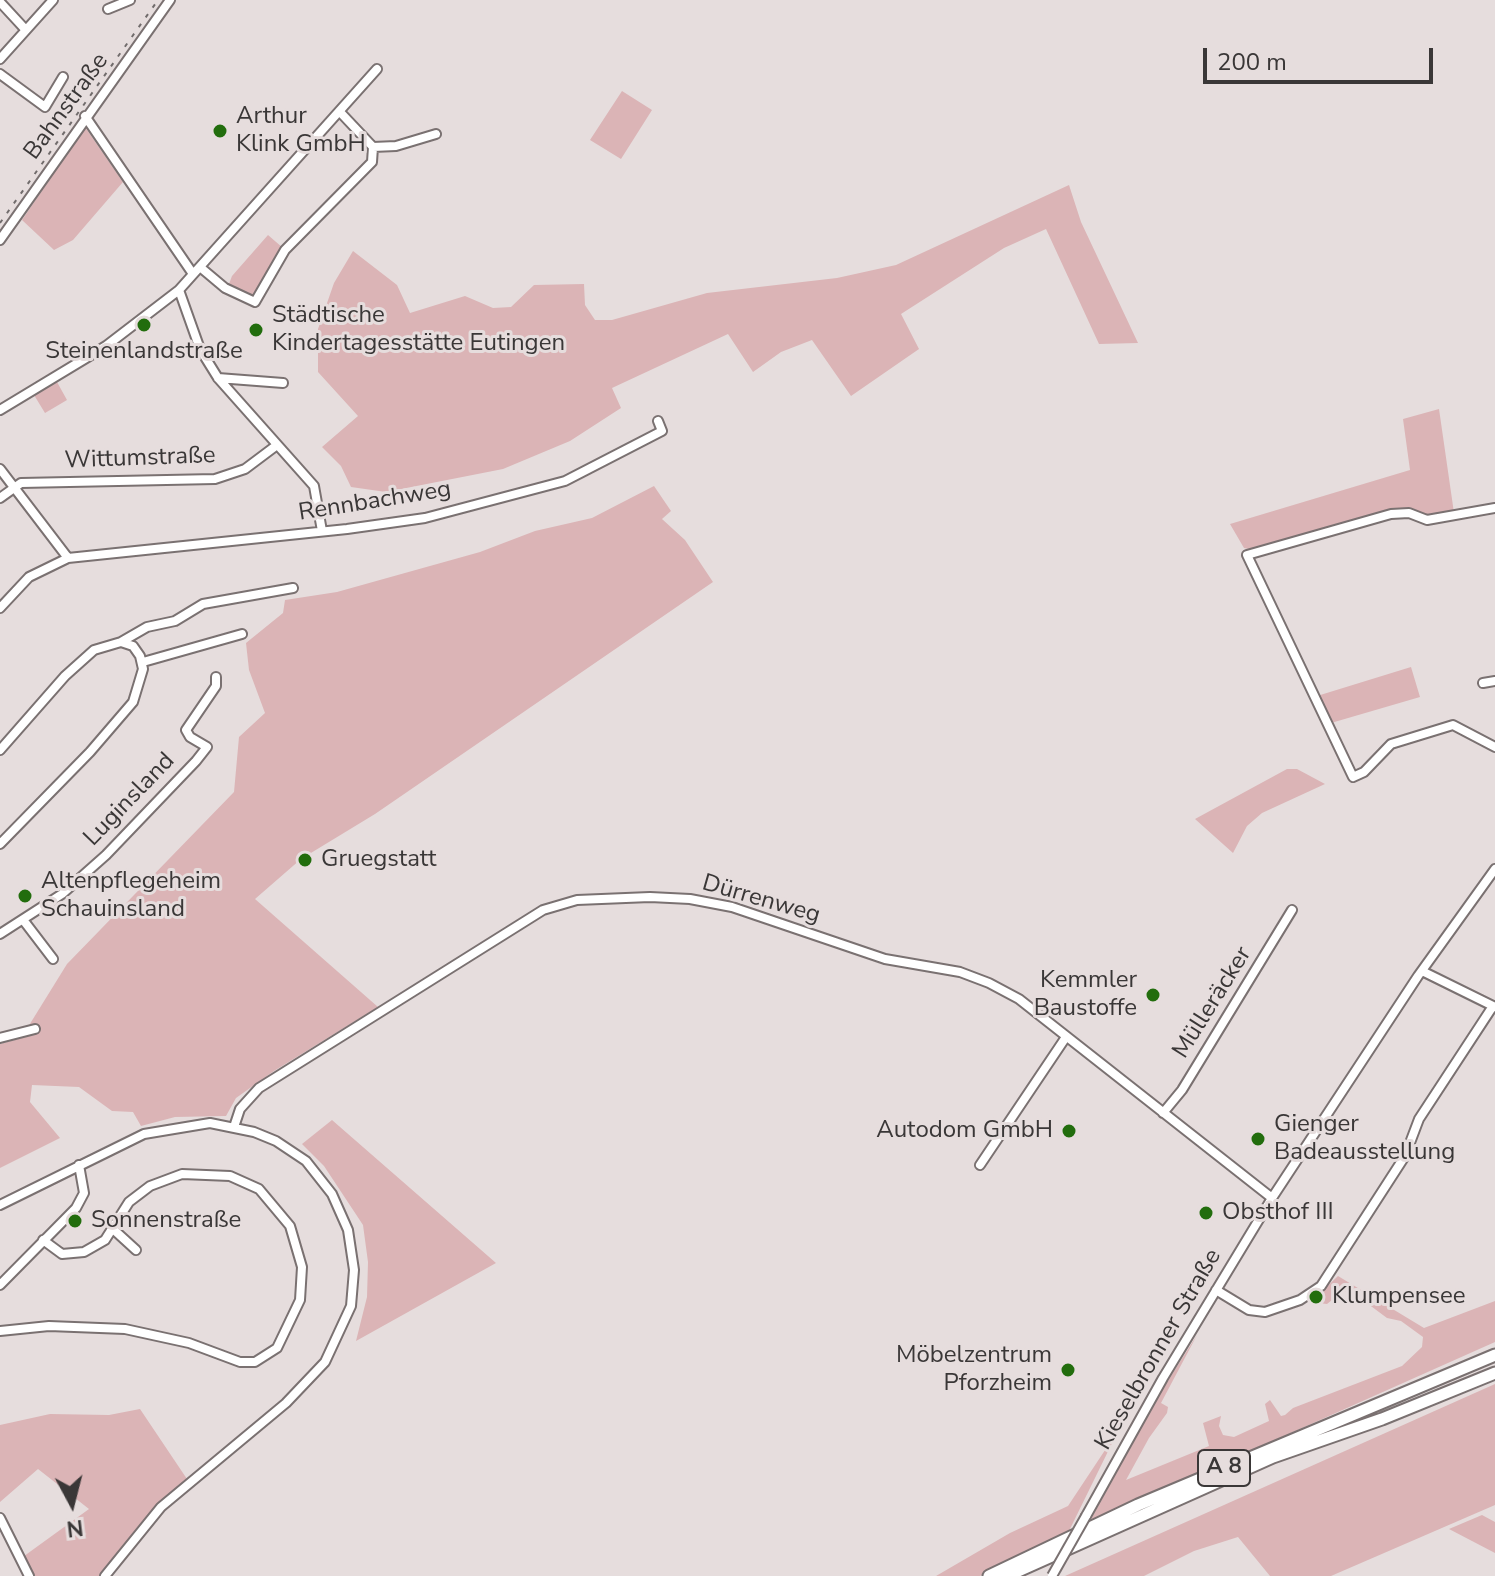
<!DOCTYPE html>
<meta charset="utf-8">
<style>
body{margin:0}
#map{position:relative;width:1495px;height:1576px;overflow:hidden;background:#e6dddd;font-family:"Nunito Sans",sans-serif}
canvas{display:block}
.north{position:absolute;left:32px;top:1464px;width:80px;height:80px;-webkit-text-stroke:6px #e6dddd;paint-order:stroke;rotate:173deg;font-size:22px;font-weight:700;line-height:32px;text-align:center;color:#3a3737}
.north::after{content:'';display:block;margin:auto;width:28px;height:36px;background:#3a3737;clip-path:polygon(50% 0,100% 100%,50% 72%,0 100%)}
.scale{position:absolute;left:1203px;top:48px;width:230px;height:36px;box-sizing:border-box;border:4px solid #3a3737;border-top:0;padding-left:10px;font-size:24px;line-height:28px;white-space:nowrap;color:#3a3737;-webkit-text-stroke:6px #e6dddd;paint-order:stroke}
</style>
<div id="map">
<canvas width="1495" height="1576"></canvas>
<div class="north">N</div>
<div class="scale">200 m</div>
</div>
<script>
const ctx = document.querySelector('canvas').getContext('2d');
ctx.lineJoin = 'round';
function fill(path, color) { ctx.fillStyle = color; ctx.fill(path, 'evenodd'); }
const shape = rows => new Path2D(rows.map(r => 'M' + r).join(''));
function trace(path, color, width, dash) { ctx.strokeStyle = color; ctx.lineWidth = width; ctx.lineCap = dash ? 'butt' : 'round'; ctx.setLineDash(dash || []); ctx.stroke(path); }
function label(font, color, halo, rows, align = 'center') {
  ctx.font = font + ' "Nunito Sans",sans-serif'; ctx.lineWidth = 6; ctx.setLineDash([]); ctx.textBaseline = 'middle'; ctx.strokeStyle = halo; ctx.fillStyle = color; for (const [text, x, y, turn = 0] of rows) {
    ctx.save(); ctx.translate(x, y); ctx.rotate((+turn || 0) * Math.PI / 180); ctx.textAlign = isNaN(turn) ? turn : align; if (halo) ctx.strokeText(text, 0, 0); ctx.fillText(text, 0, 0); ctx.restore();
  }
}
fill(shape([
 [622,91,652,110,621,159,590,140],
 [85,127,123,182,73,240,54,250,22,220],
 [1069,185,1081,222,1138,343,1099,344,1046,229,1004,248,901,314,919,349,851,396,812,340,781,352,753,372,728,334,612,388,621,408,570,441,503,469,386,492,351,487,341,466,322,447,358,416,318,372,318,329,334,283,353,251,397,285,410,313,465,296,493,308,511,307,534,285,584,284,585,305,595,320,612,320,707,293,837,278,896,265],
 [268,235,283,248,255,296,229,284,232,276],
 [57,382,67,400,45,413,34,395],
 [1439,409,1454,513,1435,516,1411,511,1258,551,1244,548,1230,524,1410,470,1403,419],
 [654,486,671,511,662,519,685,540,713,582,375,814,301,859,255,899,378,1007,274,1071,236,1098,226,1116,175,1117,141,1126,133,1112,112,1111,79,1087,32,1085,30,1102,60,1138,0,1168,0,1044,29,1036,28,1027,67,964,234,792,239,737,265,713,249,670,246,643,283,613,285,600,337,592,480,552,535,531,592,518],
 [1411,667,1420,697,1331,723,1317,696],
 [1287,769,1297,769,1325,784,1262,813,1247,826,1233,853,1195,819],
 [332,1120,496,1263,356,1341,367,1297,368,1262,363,1225,324,1166,302,1144],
 [1338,1276,1424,1328,1495,1301,1495,1342,1089,1523,1155,1401,1197,1335,1161,1403,1168,1407,1167,1413,1149,1438,1126,1480,1209,1446,1203,1423,1221,1416,1219,1426,1223,1435,1234,1437,1269,1421,1265,1404,1270,1400,1281,1416,1285,1415,1293,1408,1402,1366,1422,1347,1423,1337,1401,1321,1387,1318,1352,1292,1343,1291,1327,1304,1318,1303,1315,1298],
 [1495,1384,1495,1505,1331,1576,1270,1576,1238,1537,1194,1551,1144,1576,1065,1576],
 [140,1409,189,1482,161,1507,105,1576,29,1576,20,1559,89,1509,38,1469,0,1502,0,1425,50,1414,109,1415],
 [1119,1429,1068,1533,980,1576,936,1576,1010,1533,1068,1506],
 [1482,1515,1495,1522,1495,1553,1449,1529]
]), '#dbb4b6');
const minor = shape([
 [0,2,24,28],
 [108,9,130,0],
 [0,59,53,0],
 [0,74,45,107,63,77],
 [85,116,193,274],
 [373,147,396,146,436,134],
 [0,240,170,0],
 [200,267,225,288,255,302,285,250,372,162,373,147,340,112],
 [179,290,200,349,218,378,314,486,322,531],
 [218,378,283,383],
 [0,410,106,346,179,290,377,69],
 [0,469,68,558],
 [0,498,21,483,215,479,245,469,277,445],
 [1495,508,1427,520,1409,513,1391,514,1247,555,1353,777,1364,772,1391,744,1453,725,1495,747],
 [0,608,29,577,68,558,347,529,425,518,565,481,662,431,658,421],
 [121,642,147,627,175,621,203,604,293,588],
 [143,662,242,634],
 [1483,683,1495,681],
 [0,750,65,676,94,650,121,642,133,646,140,656,143,669,133,702,90,752,0,844],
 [24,921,53,959],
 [0,934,62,894,106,855,196,761,207,747,190,737,186,730,216,686,216,677],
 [1422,971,1495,1007],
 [0,1038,35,1029],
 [1163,1113,1182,1090,1292,910],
 [234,1127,240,1109,259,1088,543,910,577,900,650,897,690,899,732,907,885,959,960,972,989,983,1019,999,1272,1198],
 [980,1165,1066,1037],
 [0,1205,144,1134,210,1123,254,1132,276,1141,306,1161,332,1194,348,1230,354,1270,351,1306,325,1362,286,1403,161,1507,105,1576],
 [113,1229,136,1250],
 [0,1285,76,1208,84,1193,79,1165],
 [1216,1290,1249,1310,1265,1312,1300,1300,1321,1286,1405,1156,1419,1119,1493,1006],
 [0,1331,49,1326,125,1329,189,1343,240,1362,255,1362,277,1348,300,1300,302,1267,290,1226,259,1189,230,1176,182,1174,150,1186,129,1202,105,1240,84,1252,62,1254,43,1240],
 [1086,1516,1163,1378,1272,1198,1418,976,1495,869],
 [0,1518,29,1576]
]);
const highway = shape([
 [989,1576,1138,1505,1495,1355],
 [1007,1576,1273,1457,1382,1419,1495,1373]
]);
trace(minor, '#7a7171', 12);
trace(highway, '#7a7171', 15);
trace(minor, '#fff', 8);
trace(highway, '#fff', 11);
trace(shape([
 [0,223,158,0]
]), '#716c6c', 2, [4, 8]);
const minorBridge = shape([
 [1052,1576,1086,1516]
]);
trace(minorBridge, '#7a7171', 12, []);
trace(minorBridge, '#fff', 8);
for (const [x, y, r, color] of [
 [220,131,8,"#226d0d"],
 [144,325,8,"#226d0d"],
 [256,330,8,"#226d0d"],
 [305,860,8,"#226d0d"],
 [25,896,8,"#226d0d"],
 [1153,995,8,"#226d0d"],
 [1069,1131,8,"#226d0d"],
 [1258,1139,8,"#226d0d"],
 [1206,1213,8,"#226d0d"],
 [75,1221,8,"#226d0d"],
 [1316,1297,8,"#226d0d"],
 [1068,1370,8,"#226d0d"]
]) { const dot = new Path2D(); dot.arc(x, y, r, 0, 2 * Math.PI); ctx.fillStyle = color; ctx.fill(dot); trace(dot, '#e6dddd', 3); }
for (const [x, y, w] of [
 [1224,1468,52]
]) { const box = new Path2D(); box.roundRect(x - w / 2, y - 18, w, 36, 6); ctx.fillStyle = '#e6dddd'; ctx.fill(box); trace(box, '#3a3737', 2); }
label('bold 22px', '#3a3737', null, [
 ["A 8",1224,1468]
]);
label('24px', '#3a3737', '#e6dddd', [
 ["Bahnstraße",67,107,-54],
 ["Wittumstraße",140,459,-2],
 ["Rennbachweg",375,502,-9],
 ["Luginsland",130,800,-46],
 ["Dürrenweg",761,900,16],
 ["Mülleräcker",1213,1003,-58],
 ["Kieselbronner Straße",1159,1350,-60]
]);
label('24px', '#3a3737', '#e6dddd', [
 ["Arthur",236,117],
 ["Klink GmbH",236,145],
 ["Städtische",272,316],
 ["Kindertagesstätte Eutingen",272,344],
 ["Steinenlandstraße",144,352,"center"],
 ["Gruegstatt",321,860],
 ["Altenpflegeheim",41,882],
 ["Schauinsland",41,910],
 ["Kemmler",1137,981,"right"],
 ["Baustoffe",1137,1009,"right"],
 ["Gienger",1274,1125],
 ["Badeausstellung",1274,1153],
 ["Autodom GmbH",1053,1131,"right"],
 ["Obsthof III",1222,1213],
 ["Sonnenstraße",91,1221],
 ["Klumpensee",1332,1297],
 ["Möbelzentrum",1052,1356,"right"],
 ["Pforzheim",1052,1384,"right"]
], 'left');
</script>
